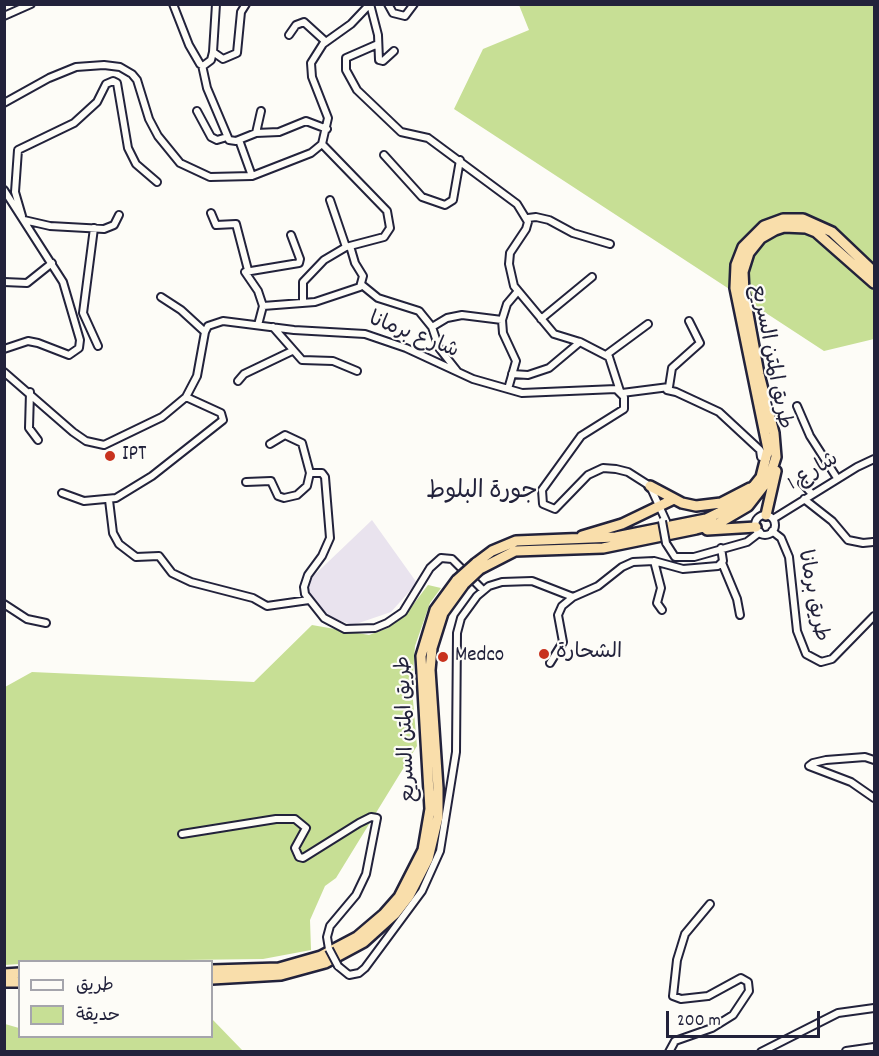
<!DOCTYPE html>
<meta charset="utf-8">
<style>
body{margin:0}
#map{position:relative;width:879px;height:1056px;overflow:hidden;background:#fdfcf7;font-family:Dekko,"Playpen Sans Arabic",sans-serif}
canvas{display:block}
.frame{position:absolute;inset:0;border:6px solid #22223b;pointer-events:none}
.legend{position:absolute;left:18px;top:960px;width:195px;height:78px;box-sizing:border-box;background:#fdfcf7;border:2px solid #a5a5ac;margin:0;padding:8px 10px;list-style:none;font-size:18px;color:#22223b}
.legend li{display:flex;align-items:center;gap:12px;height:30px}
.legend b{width:30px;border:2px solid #a5a5ac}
.scale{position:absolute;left:666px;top:1011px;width:154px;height:27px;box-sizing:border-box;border:3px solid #22223b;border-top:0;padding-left:8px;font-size:18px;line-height:21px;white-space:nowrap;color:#22223b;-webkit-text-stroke:4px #fdfcf7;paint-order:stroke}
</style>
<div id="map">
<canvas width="879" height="1056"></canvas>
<div class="frame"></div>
<ul class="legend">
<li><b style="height:8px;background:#fdfcf7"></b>طريق</li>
<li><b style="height:16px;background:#c7df95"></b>حديقة</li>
</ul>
<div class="scale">200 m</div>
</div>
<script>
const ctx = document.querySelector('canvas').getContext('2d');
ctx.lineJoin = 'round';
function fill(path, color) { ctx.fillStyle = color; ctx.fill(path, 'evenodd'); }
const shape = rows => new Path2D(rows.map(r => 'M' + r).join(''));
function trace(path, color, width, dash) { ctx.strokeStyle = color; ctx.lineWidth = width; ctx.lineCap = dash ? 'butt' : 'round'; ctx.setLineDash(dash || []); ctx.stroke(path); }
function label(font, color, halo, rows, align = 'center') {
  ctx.font = font + ' Dekko,"Playpen Sans Arabic",sans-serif'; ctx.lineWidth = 4.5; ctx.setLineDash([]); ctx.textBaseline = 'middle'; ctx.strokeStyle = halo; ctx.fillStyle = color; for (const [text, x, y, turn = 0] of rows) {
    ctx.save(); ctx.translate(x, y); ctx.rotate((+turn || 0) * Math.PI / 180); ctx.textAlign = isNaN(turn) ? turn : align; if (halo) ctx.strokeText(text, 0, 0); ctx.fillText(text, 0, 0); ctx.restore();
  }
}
fill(shape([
 [372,520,417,583,391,612,353,625,325,616,305,590,306,583]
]), '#e9e3ee');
fill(shape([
 [519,5,874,5,874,339,824,351,454,109,483,49,529,30],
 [428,585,441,588,430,603,415,646,412,689,417,746,336,878,325,886,310,920,311,950,263,959,20,962,19,964,5,965,5,687,32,672,254,682,312,625,369,635,388,628,406,614],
 [212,1019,243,1051,5,1051,5,1024,19,1028,20,1036,212,1036]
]), '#c7df95');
const minor = shape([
 [173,4,189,45,200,64,203,66,211,60,213,52,216,4],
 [370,4,378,35,379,60,383,61,394,51],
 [388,4,393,13,405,16,414,4],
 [4,16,31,4],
 [289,35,296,25,304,22,326,42],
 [378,44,346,58,346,70,357,90,401,132,428,138,517,204,528,222,526,229,510,253,509,264,514,286,554,334,580,342,609,357,620,391],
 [213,52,223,59,237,53,241,12,246,4],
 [202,65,207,88,229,140,236,141,256,133,279,132,306,121,327,129],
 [4,103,49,78,76,67,104,65,120,67,132,74,137,80,149,119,158,136,180,163,210,177,252,176,311,153,322,144,328,118,312,77,311,63,323,44,351,24,370,4],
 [197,111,211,137,217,140,227,137],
 [256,133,261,111],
 [239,140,252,176],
 [384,155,422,197,445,205,453,200,460,160],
 [4,190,63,282,80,340,79,348,69,355,38,343,28,341,4,349],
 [330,200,346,247],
 [211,213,216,225,236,224,248,270],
 [22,216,15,192,18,150,74,123,97,102,106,84,113,81,117,83,128,148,136,164,157,182],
 [528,218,536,217,549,220,573,233,610,244],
 [24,220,50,226,104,229,114,225,119,215],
 [94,228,83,313,98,346],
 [4,282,27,283,52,263],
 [362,285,378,298,419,311,432,327,439,348,458,372],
 [161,297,181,310,205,332],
 [303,303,303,282,324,260,346,247,384,237,390,228,387,211,322,144],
 [263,306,315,302,360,287,363,276,355,263,350,246],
 [541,319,592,277],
 [258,325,263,306,258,291,245,272,299,263,300,259,291,235],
 [273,327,302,360,333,361,357,371],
 [432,327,447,318,462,315,502,320],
 [606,355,648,324],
 [4,372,73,432,86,441,104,445,162,417,186,397,197,376,205,332,208,326,223,321,294,330,365,334,406,348,473,379,522,393,616,389,624,397,624,409,581,436,542,490,543,504,555,509,588,475,603,468,616,469,628,472,650,486,666,521],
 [512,374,528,375,549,368,580,342],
 [238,381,244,374,292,351],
 [508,389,516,361,503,333,502,320,507,304,518,291],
 [667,390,676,392,719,412,760,450,761,457],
 [30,392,29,428,38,440],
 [622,393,669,387,672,368,700,343,689,321],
 [797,406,810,436,837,478],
 [310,473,322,473,325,477,330,538,322,556,308,575,304,587,305,594,324,618,345,629,375,628,387,623,403,612,430,568,441,558,452,559,483,590],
 [246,482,271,481,278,496,284,498,297,495,307,486,310,473,302,443,285,435,270,444],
 [802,483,812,494],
 [62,493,84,501,116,498,152,476,223,420,221,413,186,397],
 [804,499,832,521,848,540,863,543,873,542],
 [109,500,113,533,119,544,136,557,159,556,172,573,191,582,253,598,267,606,309,600],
 '755 525a10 10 0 1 1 20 0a10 10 0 1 1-20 0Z',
 [773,519,857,467,874,459],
 [772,531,781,538,789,557,797,631,806,654,821,662,832,659,874,616],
 [666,543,675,557,694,557,747,542,760,532],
 [654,561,661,588,657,603,662,610],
 [722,563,737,599,740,615],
 [4,604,27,619,46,623],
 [550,663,563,642,558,615,562,606,573,597],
 [874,760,865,757,826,760,813,763,809,766,851,782,874,798],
 [182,834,276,819,295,819,306,828,295,848,299,857,303,858,359,823,371,817,377,818,366,874,356,895,330,926,327,937,329,949],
 [338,966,349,975,359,973,365,968,422,891,440,851,456,752,457,633,461,618,477,596,489,586,502,582,532,581,573,597,598,586,622,567,633,562,654,561,683,569,718,566,723,561,721,548],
 [846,1051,874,1047],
 [669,1052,675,1041,712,1028,733,1015,749,991,748,982,741,978,708,996,681,999,673,996,677,960,685,934,710,904],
 [761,1052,838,1013,874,1008]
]);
const highway = shape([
 [650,486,682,503,696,506,721,503,750,488],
 [766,515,776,471],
 [707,530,756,527],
 [582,536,622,524,674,499],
 [476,563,492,551,516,541,616,537,706,519,741,502,761,477,768,449,735,288,736,265,743,247,764,226,783,219,803,219,832,232,874,272],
 [480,569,515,551,603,548,696,529,719,523,748,506,769,479,776,457,774,433,759,374,744,292,743,272,749,253,761,238,775,230,784,227,806,228,816,232,874,283],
 [212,970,279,968,321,956,357,937,384,914,399,897,423,850,430,809,421,656,435,610,457,580],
 [4,974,20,973],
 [212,979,281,975,325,963,364,942,395,914,409,896,428,859,438,817,438,788,430,670,432,648,443,613,464,584],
 [4,982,20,982]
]);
trace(minor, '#22223b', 10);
trace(highway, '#22223b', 14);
trace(minor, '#fdfcf7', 6);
trace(highway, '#f9deab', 9);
const minorBridge = shape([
 [662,521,666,543],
 [329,949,338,966]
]);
const highwayBridge = shape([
 [457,580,476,563],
 [464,584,480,569]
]);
trace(minorBridge, '#22223b', 10, []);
trace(highwayBridge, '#22223b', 14, []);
trace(minorBridge, '#fdfcf7', 6);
trace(highwayBridge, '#f9deab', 9);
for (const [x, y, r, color] of [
 [110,456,6,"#c8321e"],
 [544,654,6,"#c8321e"],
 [443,657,6,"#c8321e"]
]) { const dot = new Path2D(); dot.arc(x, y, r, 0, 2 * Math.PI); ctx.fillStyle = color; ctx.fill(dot); trace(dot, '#fdfcf7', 2); }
label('21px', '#22223b', '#fdfcf7', [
 ["شارع برمانا",413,337,21],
 ["طريق المتن السريع",769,357,79],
 ["شارع 1",814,473,-31],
 ["طريق برمانا",811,596,79],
 ["طريق المتن السريع",408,729,-92]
]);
label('21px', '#22223b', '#fdfcf7', [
 ["IPT",122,456],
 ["الشحارة",556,654],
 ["Medco",455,657]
], 'left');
label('24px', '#22223b', '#fdfcf7', [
 ["جورة البلوط",482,494]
]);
</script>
